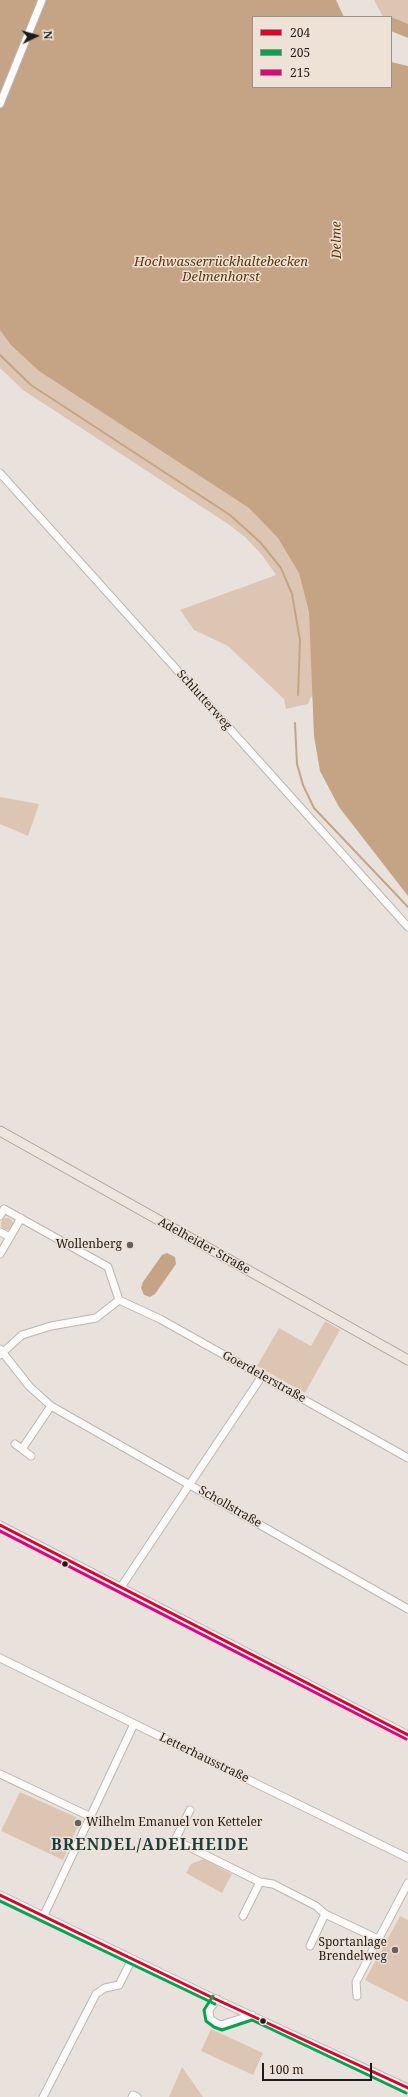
<!DOCTYPE html>
<meta charset="utf-8">
<style>
body{margin:0}
#map{position:relative;width:408px;height:2097px;overflow:hidden;background:#e9e2dc;font-family:"Noto Serif",serif}
canvas{display:block}
.legend{position:absolute;left:252px;top:16px;width:140px;height:72px;box-sizing:border-box;background:#eee2d7;border:1px solid #9b928b;margin:0;padding:5px 7px;list-style:none;font-size:12px;color:#1f1b18}
.legend li{display:flex;align-items:center;gap:8px;height:20px}
.legend b{width:20px;border:1px solid #9b928b}
.north{position:absolute;left:16px;top:16px;width:40px;height:40px;-webkit-text-stroke:3px #eee2d7;paint-order:stroke;rotate:85deg;font-size:11px;font-weight:700;line-height:16px;text-align:center;color:#1f1b18}
.north::after{content:'';display:block;margin:auto;width:14px;height:18px;background:#1f1b18;clip-path:polygon(50% 0,100% 100%,50% 72%,0 100%)}
.scale{position:absolute;left:262px;top:2063px;width:110px;height:18px;box-sizing:border-box;border:2px solid #1f1b18;border-top:0;padding-left:5px;font-size:12px;line-height:14px;white-space:nowrap;color:#1f1b18;-webkit-text-stroke:3px #eee2d7;paint-order:stroke}
</style>
<div id="map">
<canvas width="408" height="2097"></canvas>
<ul class="legend">
<li><b style="height:5px;background:#e4002b"></b>204</li>
<li><b style="height:5px;background:#00a651"></b>205</li>
<li><b style="height:5px;background:#e5007d"></b>215</li>
</ul>
<div class="north">N</div>
<div class="scale">100 m</div>
</div>
<script>
const ctx = document.querySelector('canvas').getContext('2d');
ctx.lineJoin = 'round';
function fill(path, color) { ctx.fillStyle = color; ctx.fill(path, 'evenodd'); }
const shape = rows => new Path2D(rows.map(r => 'M' + r).join(''));
function trace(path, color, width, dash) { ctx.strokeStyle = color; ctx.lineWidth = width; ctx.lineCap = dash ? 'butt' : 'round'; ctx.setLineDash(dash || []); ctx.stroke(path); }
function label(font, color, halo, rows, align = 'center') {
  ctx.font = font + ' "Noto Serif",serif'; ctx.lineWidth = 3; ctx.setLineDash([]); ctx.textBaseline = 'middle'; ctx.strokeStyle = halo; ctx.fillStyle = color; for (const [text, x, y, turn = 0] of rows) {
    ctx.save(); ctx.translate(x, y); ctx.rotate((+turn || 0) * Math.PI / 180); ctx.textAlign = isNaN(turn) ? turn : align; if (halo) ctx.strokeText(text, 0, 0); ctx.fillText(text, 0, 0); ctx.restore();
  }
}
fill(shape([
 [374,0,408,0,408,28,391,21,391,17,383,17],
 [0,172,408,651,322,695,311,697,308,704,286,709,284,699,228,646,194,630,180,610,276,575,262,555,245,537,228,524,23,390,0,368],
 [0,797,39,804,28,836,0,824],
 '1 1224a6 6 0 1 1 12 0a6 6 0 1 1-12 0Z',
 [325,1321,340,1330,305,1393,257,1366,279,1328,311,1346],
 [20,1792,80,1819,80,1827,77,1828,63,1860,1,1831],
 [204,1859,232,1874,222,1893,186,1873,191,1864],
 [400,1916,408,1920,408,2002,365,1980],
 [211,2029,263,2053,253,2075,201,2051],
 [182,2067,203,2097,169,2097]
]), '#dcc6b3');
fill(shape([
 [0,0,336,0,344,17,253,17,253,87,391,87,391,62,408,66,408,896,339,807,320,771,314,736,309,612,299,573,278,538,249,508,39,371,11,345,0,330],
 [167,1253,175,1257,176,1264,155,1294,150,1297,144,1295,141,1288,143,1282,162,1255]
]), '#c5a486');
trace(shape([
 [0,355,31,385,230,515,260,542,281,568,292,594,300,640,298,695],
 [295,723,297,764,303,785,314,808,408,907]
]), '#c5a486', 2);
trace(shape([
 [391,24,408,31]
]), '#c5a486', 13);
const minor = shape([
 [0,104,42,0],
 [0,473,408,927],
 [0,1216,4,1209,108,1267,119,1300,96,1318,51,1326,22,1335,0,1355],
 [0,1232,10,1237,21,1218],
 [0,1254,10,1237],
 [119,1300,160,1319,408,1458],
 [0,1349,29,1386,51,1406,408,1609],
 [15,1444,22,1449,51,1406],
 [22,1449,31,1456],
 [0,1525,408,1735],
 [121,1587,262,1376],
 [0,1658,408,1858],
 [0,1774,91,1817],
 [190,1810,175,1840,260,1882,273,1884,316,1906,325,1914,378,1939],
 [0,1895,211,1997,408,2088],
 [44,1915,134,1724],
 [243,1916,260,1882],
 [310,1946,325,1914],
 [357,1996,356,1982,408,1883],
 [217,1999,209,2010,210,2019,216,2023,221,2025,252,2015],
 [43,2097,96,1994,105,1988,119,1985,132,1959],
 [132,2097,133,2095,137,2097]
]);
const major = shape([
 [0,1131,408,1360]
]);
trace(minor, '#bbb6b1', 9);
trace(major, '#b1a293', 11);
trace(minor, '#fcfbfa', 7);
trace(major, '#ede6df', 9);
trace(shape([
 [0,1525,408,1735],
 [0,1895,211,1997,408,2088]
]), '#e4002b', 3);
trace(shape([
 [0,1901,215,2004],
 [213,1996,204,2010,206,2021,214,2027,222,2030,252,2020,406,2093]
]), '#00a651', 3);
trace(shape([
 [0,1531,406,1739]
]), '#e5007d', 3);
for (const [x, y, r, color] of [
 [130,1245,4,"#66615d"],
 [65,1564,3.5,"#1f1b18"],
 [78,1823,4,"#66615d"],
 [395,1950,4,"#66615d"],
 [263,2021,3.5,"#1f1b18"]
]) { const dot = new Path2D(); dot.arc(x, y, r, 0, 2 * Math.PI); ctx.fillStyle = color; ctx.fill(dot); trace(dot, '#eee2d7', 1.5); }
label('12px', '#1f1b18', '#eee2d7', [
 ["Schlutterweg",204,700,48],
 ["Adelheider Straße",204,1246,29],
 ["Goerdelerstraße",264,1377,29],
 ["Schollstraße",230,1507,30],
 ["Letterhausstraße",204,1758,26]
]);
label('12px', '#1f1b18', '#eee2d7', [
 ["Wollenberg",122,1245],
 ["Wilhelm Emanuel von Ketteler",86,1823,"left"],
 ["Sportanlage",387,1943],
 ["Brendelweg",387,1957]
], 'right');
label('italic 13px', '#5d3300', '#eee2d7', [
 ["Delme",337,240,-91],
 ["Hochwasserrückhaltebecken",221,262],
 ["Delmenhorst",221,277]
]);
ctx.letterSpacing = '1px';
label('bold 16px', '#1b3d3d', '#eee2d7', [
 ["BRENDEL/ADELHEIDE",150,1845]
]);
ctx.letterSpacing = '0px';
</script>
